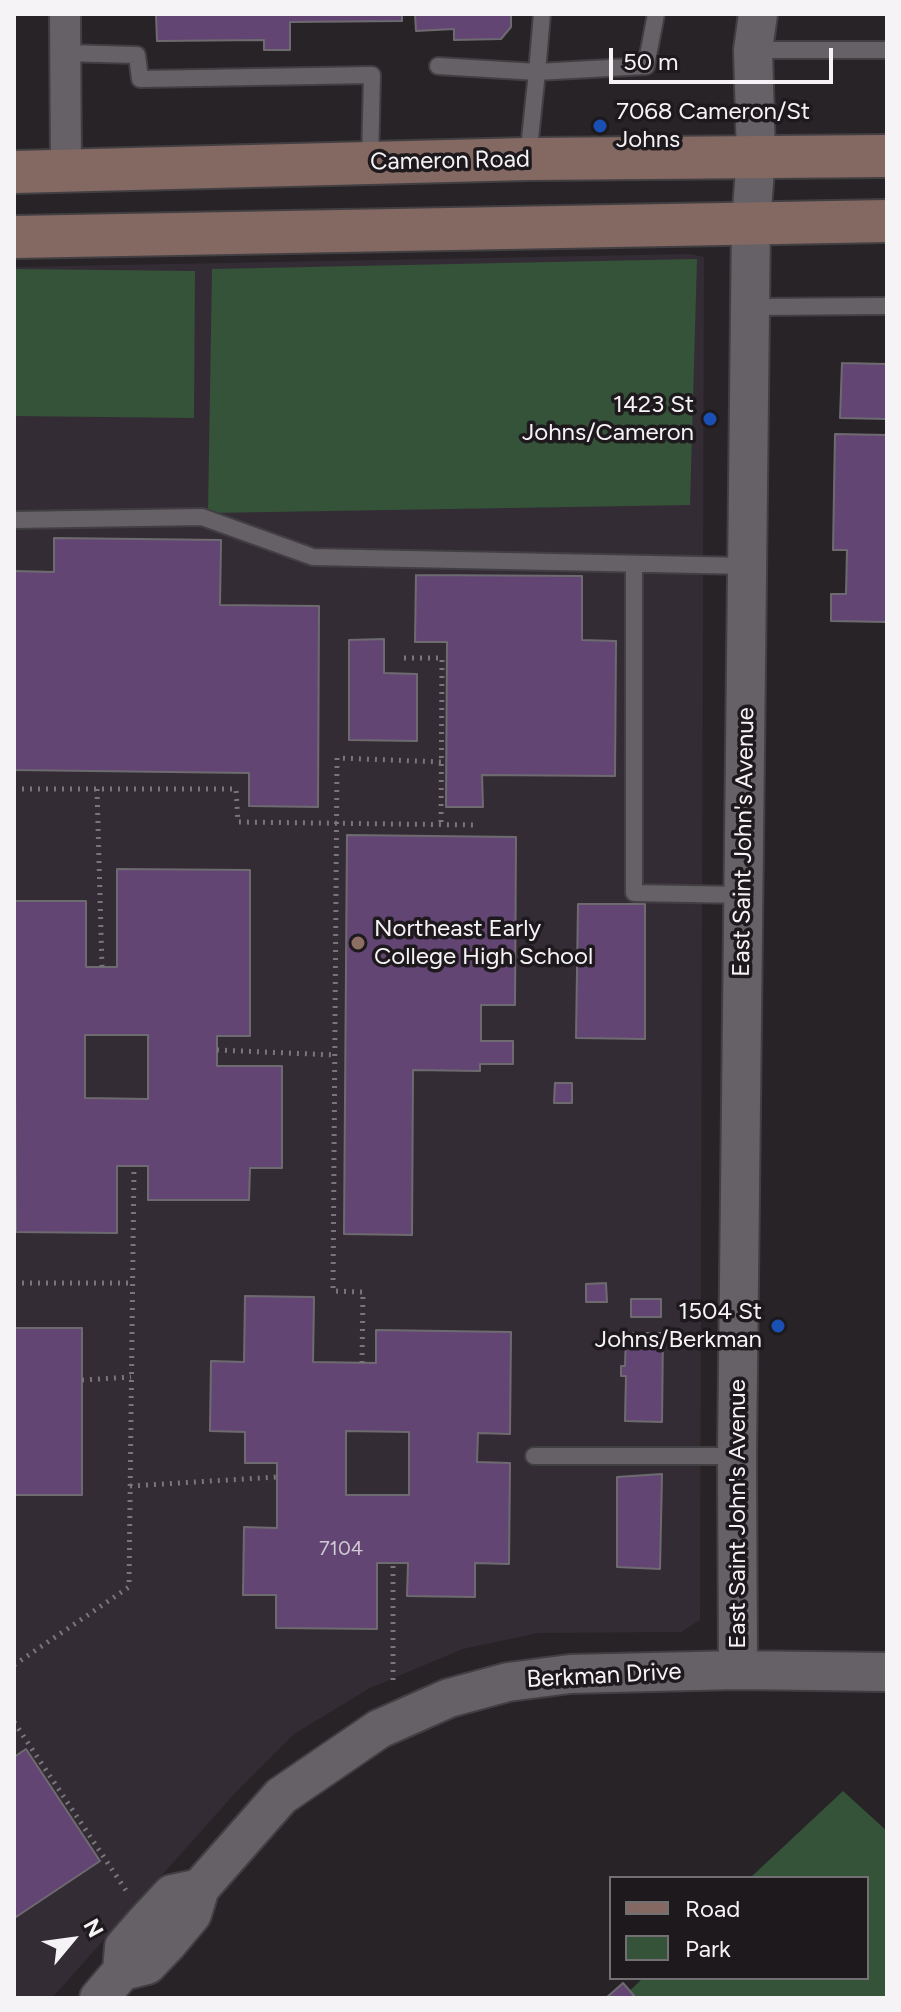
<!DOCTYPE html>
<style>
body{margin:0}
#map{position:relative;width:901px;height:2012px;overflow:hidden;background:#272327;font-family:Figtree,sans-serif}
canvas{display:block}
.frame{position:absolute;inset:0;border:16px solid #f5f3f6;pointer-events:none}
.legend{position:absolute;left:609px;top:1876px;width:260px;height:104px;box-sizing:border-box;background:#1d191d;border:2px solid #737074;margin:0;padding:10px 14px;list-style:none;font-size:24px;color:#f5f3f6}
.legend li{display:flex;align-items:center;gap:16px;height:40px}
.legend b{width:40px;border:2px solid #737074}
.north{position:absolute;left:32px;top:1900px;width:80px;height:80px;-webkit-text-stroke:6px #1d191d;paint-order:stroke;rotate:61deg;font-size:22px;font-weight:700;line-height:32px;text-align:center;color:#f5f3f6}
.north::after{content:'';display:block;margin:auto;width:28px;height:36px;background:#f5f3f6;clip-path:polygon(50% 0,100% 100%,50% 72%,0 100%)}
.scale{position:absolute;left:609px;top:48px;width:224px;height:36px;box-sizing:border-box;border:4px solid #f5f3f6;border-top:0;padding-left:10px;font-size:24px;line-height:28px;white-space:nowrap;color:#f5f3f6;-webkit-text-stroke:6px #1d191d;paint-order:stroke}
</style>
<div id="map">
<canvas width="901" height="2012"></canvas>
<div class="frame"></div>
<ul class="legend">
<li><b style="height:10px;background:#846963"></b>Road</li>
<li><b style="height:22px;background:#355339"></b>Park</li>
</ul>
<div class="north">N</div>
<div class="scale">50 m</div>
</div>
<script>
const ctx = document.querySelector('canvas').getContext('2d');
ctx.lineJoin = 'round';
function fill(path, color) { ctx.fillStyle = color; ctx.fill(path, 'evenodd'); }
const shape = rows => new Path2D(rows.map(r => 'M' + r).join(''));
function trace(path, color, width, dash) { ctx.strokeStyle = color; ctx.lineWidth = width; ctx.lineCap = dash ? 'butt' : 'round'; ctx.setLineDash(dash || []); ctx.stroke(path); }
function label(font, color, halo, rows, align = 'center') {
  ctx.font = font + ' Figtree,sans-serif'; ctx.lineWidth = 7; ctx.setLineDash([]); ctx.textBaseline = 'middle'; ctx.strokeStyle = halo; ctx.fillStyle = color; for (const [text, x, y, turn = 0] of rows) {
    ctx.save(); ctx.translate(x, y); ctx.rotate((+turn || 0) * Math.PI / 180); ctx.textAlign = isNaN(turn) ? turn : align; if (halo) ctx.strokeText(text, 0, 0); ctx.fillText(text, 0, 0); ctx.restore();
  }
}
fill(shape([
 [690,254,704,257,700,1620,681,1632,538,1633,463,1649,370,1688,294,1734,237,1791,52,1998,14,1998,14,267]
]), '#342c35');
fill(shape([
 [697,259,690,505,208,513,212,269],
 [14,269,195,271,194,418,14,416],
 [843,1791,887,1831,887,1998,622,1998,643,1978,867,1978,867,1878,750,1878]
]), '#355339');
const building = shape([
 [156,14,402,14,402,21,290,22,290,50,264,50,264,40,157,41,156,14],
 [415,14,511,14,511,27,501,39,454,40,454,29,416,31,415,14],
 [842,363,887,364,887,419,840,418,842,363],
 [835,434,887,435,887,622,831,621,831,594,846,594,847,550,833,550,835,434],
 [54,538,221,540,220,605,319,606,318,807,249,806,249,773,14,770,14,571,54,572,54,538],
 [416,575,582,576,582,640,616,641,615,776,482,775,483,807,446,807,447,642,415,642,416,575],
 [384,639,384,673,417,674,417,741,349,740,349,640,384,639],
 [347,835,516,837,515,1005,481,1005,481,1041,513,1041,513,1064,480,1064,480,1071,413,1070,412,1235,344,1234,347,835],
 [117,869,250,870,250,1036,217,1036,217,1066,282,1066,282,1168,250,1168,249,1200,148,1200,148,1166,117,1166,117,1233,16,1232,14,901,86,901,86,967,117,967,117,869],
 [85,1035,148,1035,148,1099,85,1098,85,1035],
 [578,904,645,904,645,1039,576,1038,578,904],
 [555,1083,572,1083,572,1103,554,1103,555,1083],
 [606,1283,607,1302,586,1302,586,1284,606,1283],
 [245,1296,314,1297,313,1362,376,1363,376,1330,511,1332,510,1434,478,1433,477,1462,510,1463,509,1564,475,1563,475,1597,407,1596,408,1563,377,1563,377,1629,276,1628,276,1595,243,1595,244,1527,277,1528,277,1463,245,1463,245,1432,210,1431,211,1361,244,1362,245,1296],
 [346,1431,409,1432,409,1495,346,1495,346,1431],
 [631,1299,661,1299,661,1317,631,1317,631,1299],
 [14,1328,82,1328,82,1495,14,1495,14,1328],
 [626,1333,663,1333,662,1422,625,1421,626,1376,621,1376,621,1366,625,1366,626,1333],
 [662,1474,660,1569,617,1567,617,1477,662,1474],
 [26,1749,100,1861,16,1917,14,1914,14,1757,26,1749],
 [623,1983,636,1998,606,1998,623,1983]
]);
fill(building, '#624573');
trace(building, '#6e6b70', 2);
const service = shape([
 [753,50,887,50],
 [65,53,137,55,140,79,372,75,370,161],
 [438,66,537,72,542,14],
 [528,158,537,72,646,66,656,14],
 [750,307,887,306],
 [14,520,202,517,313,557,747,566],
 [634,564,634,893,743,895],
 [534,1456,737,1456]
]);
const minor = shape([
 [65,14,66,171]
]);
const tertiary = shape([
 [738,1670,737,1456,751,222,756,157,753,50,758,14],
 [122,1971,147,1965,167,1944,192,1914,200,1888,281,1796,379,1729,449,1698,508,1682,570,1674,738,1670,887,1672],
 [99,1998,122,1971,124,1947,145,1923,172,1894,200,1888]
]);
const secondary = shape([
 [14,172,528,159,887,156],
 [14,237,887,221]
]);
trace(service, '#423f43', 20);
trace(minor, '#423f43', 34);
trace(tertiary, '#423f43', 42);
trace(secondary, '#423f43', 46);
trace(shape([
 [404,658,442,658,441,825],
 [14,789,236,789,238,822,476,825],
 [97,789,102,967],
 [217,1050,334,1055],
 [14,1081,17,1081],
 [14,1283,132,1283],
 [362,1363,363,1292,333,1291,337,758,442,762],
 [82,1380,131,1377],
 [130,1486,277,1477],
 [14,1665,129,1587,134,1166],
 [393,1680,393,1563],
 [14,1722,129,1895]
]), '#797679', 5, [2, 6]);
trace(service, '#656166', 16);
trace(minor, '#656166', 30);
trace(tertiary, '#656166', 38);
trace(secondary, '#846963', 42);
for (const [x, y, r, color] of [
 [600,126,8,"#1a4fb4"],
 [710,419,8,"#1a4fb4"],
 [358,943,8,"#8d6e63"],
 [778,1326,8,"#1a4fb4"]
]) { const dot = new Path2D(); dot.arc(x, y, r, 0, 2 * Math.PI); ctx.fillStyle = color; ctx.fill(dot); trace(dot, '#1d191d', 3); }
label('20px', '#d0c8d5', null, [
 ["7104",341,1549]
]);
label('24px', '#f5f3f6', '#1d191d', [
 ["7068 Cameron/St",616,112],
 ["Johns",616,140],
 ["1423 St",694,405,"right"],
 ["Johns/Cameron",694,433,"right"],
 ["Northeast Early",374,929],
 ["College High School",374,957],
 ["1504 St",762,1312,"right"],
 ["Johns/Berkman",762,1340,"right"]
], 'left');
label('24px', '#f5f3f6', '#1d191d', [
 ["Cameron Road",450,161,-1],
 ["East Saint John's Avenue",744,842,-89],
 ["East Saint John's Avenue",738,1514,-90],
 ["Berkman Drive",604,1676,-3]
]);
</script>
